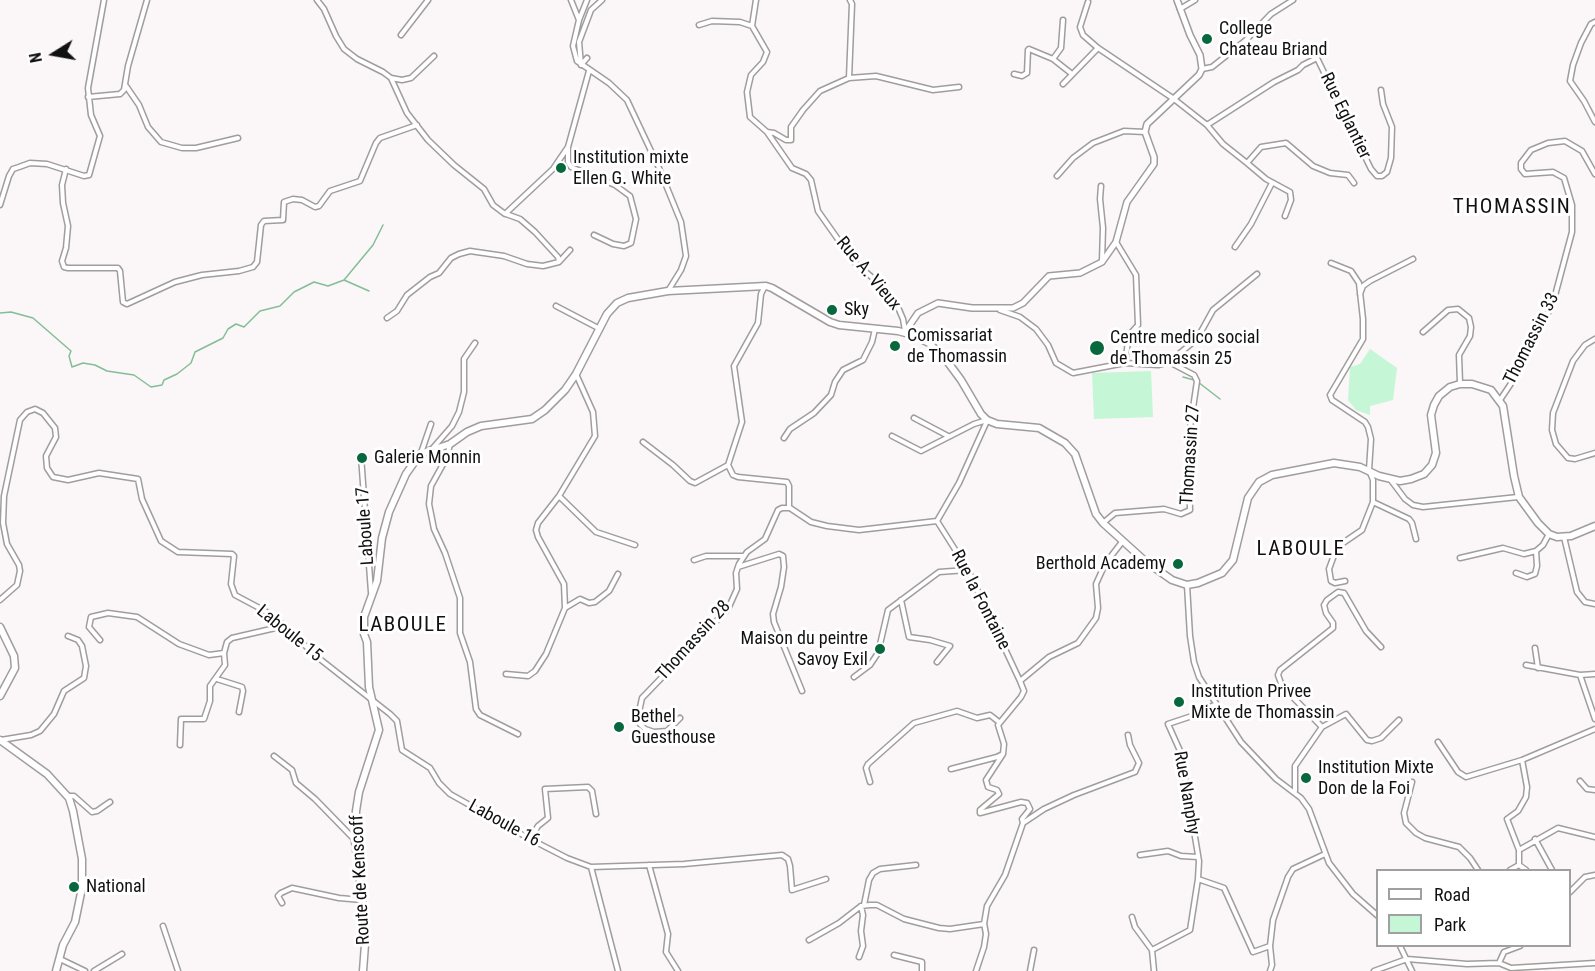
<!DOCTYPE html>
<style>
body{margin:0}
#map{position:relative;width:1595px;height:971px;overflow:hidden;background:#fbf6f7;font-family:"Roboto Condensed",sans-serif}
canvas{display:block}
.legend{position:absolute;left:1376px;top:869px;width:195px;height:78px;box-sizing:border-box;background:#fff;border:2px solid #a0a0a0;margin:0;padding:8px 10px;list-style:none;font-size:18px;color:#121111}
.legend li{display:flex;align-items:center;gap:12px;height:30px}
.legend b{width:30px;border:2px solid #a0a0a0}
.north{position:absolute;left:24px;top:24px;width:60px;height:60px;-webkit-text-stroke:4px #fff;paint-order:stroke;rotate:259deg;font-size:16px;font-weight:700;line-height:24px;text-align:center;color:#121111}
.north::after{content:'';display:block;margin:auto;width:21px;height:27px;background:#121111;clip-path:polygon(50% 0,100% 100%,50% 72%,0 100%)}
</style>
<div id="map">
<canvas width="1595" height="971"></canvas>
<ul class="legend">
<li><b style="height:8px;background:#fff"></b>Road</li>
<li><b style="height:16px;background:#c5f6d6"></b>Park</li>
</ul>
<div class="north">N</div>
</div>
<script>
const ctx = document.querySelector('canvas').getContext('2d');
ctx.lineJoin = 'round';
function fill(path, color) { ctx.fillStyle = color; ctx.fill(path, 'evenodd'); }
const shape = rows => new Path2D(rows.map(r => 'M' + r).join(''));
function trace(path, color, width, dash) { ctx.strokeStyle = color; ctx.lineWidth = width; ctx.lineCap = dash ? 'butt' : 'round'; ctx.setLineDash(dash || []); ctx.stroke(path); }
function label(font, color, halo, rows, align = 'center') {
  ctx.font = font + ' "Roboto Condensed",sans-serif'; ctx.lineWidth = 6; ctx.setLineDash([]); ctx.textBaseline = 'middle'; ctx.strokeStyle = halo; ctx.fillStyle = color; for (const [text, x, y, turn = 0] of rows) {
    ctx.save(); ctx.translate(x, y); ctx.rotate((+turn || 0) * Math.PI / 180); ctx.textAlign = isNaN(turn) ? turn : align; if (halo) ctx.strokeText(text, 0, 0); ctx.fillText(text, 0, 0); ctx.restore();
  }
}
fill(shape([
 [1370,349,1397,368,1393,400,1370,406,1370,415,1356,410,1348,400,1350,367,1360,364],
 [1151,371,1153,417,1094,419,1092,373]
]), '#c5f6d6');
trace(shape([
 [344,280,373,245,383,225],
 [0,313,11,312,33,318,71,351,69,356,72,367,83,363,95,365,107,371,134,375,151,387,162,385,164,380,177,374,191,363,195,352,223,338,228,329,236,324,244,327,260,311,280,306,294,292,314,282,328,286,344,280,369,291],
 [1183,377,1194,380],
 [1198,382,1220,399]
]), '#83be98', 1.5);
const minor = shape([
 [317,0,324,9,336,36,344,49,357,59,383,72,391,78,402,80,411,78,434,56],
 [571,0,579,20,573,46,577,61,609,83,627,100,659,168,681,222,686,256,681,270,668,291],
 [1088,2,1080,27,1083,35,1098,48,1174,99,1207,125,1274,82,1298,70,1303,65,1317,58,1371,169,1377,176,1382,176,1387,172,1391,158,1392,127,1383,104,1381,90],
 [1180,9,1195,0],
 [579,20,587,0],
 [1595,22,1591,24,1581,43,1573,65,1570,81,1584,101,1595,122],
 [699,25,712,21,740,22,752,26,767,52,763,62,751,75,747,92,750,117,767,132],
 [752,26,756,0],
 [401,35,428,0],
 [1053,59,1061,48,1063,20],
 [581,65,579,42,591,10,602,0],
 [581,65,587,58],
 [1202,69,1212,67,1246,40,1271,14,1293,0],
 [1014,74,1022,76,1027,73,1028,50,1029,49,1053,59,1072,74],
 [391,78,407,113,428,140,454,165,484,189,493,205,505,214,553,169,568,147,589,71],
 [849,78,852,4,850,0],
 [1063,84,1098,48],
 [126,86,139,105,148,127,161,142,182,148,196,148,238,138],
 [88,97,120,94,124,90,128,66,147,0],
 [1207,125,1223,144,1247,163,1261,147,1286,143,1313,166,1330,173,1348,175,1354,183],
 [568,147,568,162,571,167,615,185,630,196,636,219,631,243,624,246,613,244,594,235],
 [1247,163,1266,179,1290,192,1291,200,1285,216],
 [66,169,62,185,63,203,68,226,66,248,62,261,64,267,68,268,118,268,120,271,123,302,127,304,175,282,202,275,239,271,253,267,257,262,261,225,264,221,283,220,284,202,293,199,302,200,315,207,319,206,330,191,360,181,376,143,380,138,417,125],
 [1057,176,1073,158,1093,143,1124,131,1145,132],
 [1101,186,1100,199,1103,228,1102,261],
 [0,205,9,176,13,169,19,167,30,163,47,164,84,176,89,175,100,136,91,115,88,88,104,0],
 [506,214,520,219,535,232,558,257,559,261],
 [1116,242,1136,275,1138,325,1129,335,1125,363],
 [1235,247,1251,224,1272,183],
 [1331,263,1351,271,1359,283,1363,319,1363,339,1330,395,1332,400,1365,422,1368,427,1371,439,1369,470,1373,480,1373,502,1362,530,1337,547,1329,569,1331,581,1335,583,1345,581],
 [1360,294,1363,286,1370,281,1413,259],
 [556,306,600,329],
 [1000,310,1020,317,1036,329,1048,345,1056,363,1073,373,1125,363,1158,365,1169,362,1197,339,1213,310,1257,274],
 [387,318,397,311,407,295,430,277,439,273,451,258,459,254,470,251,504,256,527,264,543,266,559,262,570,250],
 [905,331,903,319,897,305,881,285,854,262,818,211,811,180,806,174,792,168,767,132,774,133,786,140,791,140,791,127,803,110,820,91,849,78,876,76,933,90,959,87],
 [1423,332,1448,310,1458,309,1469,318,1471,327,1470,336,1459,355,1460,383],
 [1595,339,1585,345,1573,361,1553,413,1552,430,1556,444,1568,458,1575,459,1595,453],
 [1500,400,1518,373,1553,303,1572,232,1572,205,1564,178,1553,172,1525,174,1521,169,1521,163,1531,150,1548,143,1565,141,1582,151,1595,174],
 [914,418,948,436],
 [892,436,921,451,974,424,987,420],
 [784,438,790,429,814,413,831,395,835,382,843,370,863,360,872,342,875,329],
 [643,442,673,465,690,481,695,483,728,465,742,422,734,366,758,323,761,294,765,286],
 [450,444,447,457,431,486,429,504,434,529,445,553,460,598,460,633,470,662,476,709,480,715,518,734],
 [432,449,452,426,459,412,464,392,464,359,475,343],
 [421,453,431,424],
 [361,456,371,592],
 [728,465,733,475,738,477,787,482,789,486,789,508],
 [1390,479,1405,499,1413,505,1423,507,1518,497],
 [559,496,596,532,635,545],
 [1373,502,1409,519,1412,523,1416,539],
 [937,521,968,570,1020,681],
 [1103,523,1115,513,1164,509,1181,514,1190,510,1188,442,1197,381,1194,375,1169,362],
 [1564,537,1577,592,1585,602,1595,604],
 [1460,558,1503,548,1524,554,1536,551,1543,545,1549,534],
 [694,560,706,556,743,556],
 [738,567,779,554,783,556,784,567,781,587,773,614,774,622,802,691],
 [1516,573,1527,577,1535,574,1537,566,1536,551],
 [1187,585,1190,636,1194,662,1199,677,1241,742,1276,779,1301,798,1309,809,1329,863,1353,894,1378,916],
 [0,600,17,585,20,571,19,565,7,544,3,523,4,496,20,420,27,412,35,409,43,413,55,428,56,437,46,456,47,468,53,477,68,480,99,473,138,479,142,499,161,541,178,552,232,554,234,556,231,584,235,595,265,611,285,626,316,656,390,714,397,721,402,750,430,768,439,783,450,794,530,839,567,858,591,867,684,864,782,855,788,859,790,866,792,890,826,879],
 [901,600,909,637,930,640,950,646,937,662],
 [565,608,580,599,589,603,595,602,609,591,618,574],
 [100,640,89,627,91,617,108,613,137,617,179,644,209,655,224,653,227,642,232,638,284,626],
 [1535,648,1538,668],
 [1526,665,1580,675,1595,674],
 [506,674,528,676,535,671,546,654,565,608,564,584,538,537,536,530,538,523,559,496,595,436,593,412,576,374],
 [1580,675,1595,719],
 [854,677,870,665,878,653,888,610,939,572,967,570],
 [217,679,242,687,243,691,239,712],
 [680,718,667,731,654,732,645,729,640,724,639,712,642,698,728,609,737,589,736,573,739,564,747,552,765,539,778,510,782,508,790,508,811,522,827,526,859,530,937,521,959,483,987,421],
 [1322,727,1282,686,1278,675,1280,670,1333,628,1333,623,1326,613,1324,605,1327,600,1338,592,1344,593,1366,631,1381,647],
 [1,740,31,735,40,731,54,714,64,691,84,678,86,666,82,646,78,640,68,636],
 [1438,742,1458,772,1466,777,1522,760,1595,729],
 [180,745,181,719,204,719,210,701,210,686,225,665,224,653],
 [274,756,292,770,296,783,315,799,355,840],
 [951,769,997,757,1003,754,1004,744,998,725,1021,697,1024,691,1020,681,1049,657,1078,643,1096,618,1098,608,1096,584,1105,564,1122,542],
 [1580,781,1587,789,1595,790],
 [870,782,866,768,868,764,914,723,957,711,977,718,990,715,999,722],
 [1412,782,1404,813,1406,823,1416,833,1425,838,1459,847,1470,858,1478,870],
 [1295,791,1295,766,1322,727,1346,714,1367,740,1372,741,1381,738,1399,720],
 [69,796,74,796,92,812,97,811,110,802],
 [1023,823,1044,809,1074,795,1135,772,1139,763,1130,745,1128,735],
 [530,839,538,826,548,818,545,789,588,787,592,791,596,814],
 [1535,839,1552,870],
 [1519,850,1558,828,1595,837],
 [1140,855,1168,851,1181,856,1198,857],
 [649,865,668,934,666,952,678,971],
 [1519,865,1526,870],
 [591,867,618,971],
 [1510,870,1519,865,1519,850,1507,819,1518,811,1526,797,1527,787,1522,760],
 [1198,879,1224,888,1253,952,1270,946],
 [1570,892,1585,877,1595,875],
 [282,903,278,896,281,893,292,888,339,898,362,900],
 [864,905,869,880,873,873,880,869,916,865],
 [1132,917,1135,927,1152,950,1190,930,1198,879,1199,861,1181,753,1168,724,1192,716,1216,704],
 [163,926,178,971],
 [809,940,839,923,861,906,870,905,877,905,904,919,939,928,950,929,984,924,987,906,1005,875,1023,823,1022,819,1030,809,1027,803,1021,802,980,813,980,810,999,794,997,790,988,787,986,780,1003,754],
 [1400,946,1412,971],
 [1152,950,1154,971],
 [894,955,922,962,922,971],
 [859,957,863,946,861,931,863,915,861,906],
 [60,959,85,971],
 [1499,963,1504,952,1520,946],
 [94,971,122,954],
 [976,971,984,947,986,934,984,923],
 [1030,971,1034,950],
 [1270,971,1272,965,1270,946,1273,920,1288,877,1293,869,1325,854],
 [1374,971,1407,959,1467,964,1499,963,1511,968,1595,963]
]);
const tertiary = shape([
 [905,332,918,313,938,303,972,308,1013,308,1023,303,1049,276,1080,273,1102,262,1116,242,1127,202,1154,164,1154,157,1145,132,1147,124,1199,75,1202,69,1200,55,1190,35,1177,0]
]);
const secondary = shape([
 [0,627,14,656,15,668,0,696],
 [0,740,47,774,69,798,73,811,82,859,82,888,75,922,63,945,56,971],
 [363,971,366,931,355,841,356,811,359,792,379,730,369,687,367,642,364,634,364,617,377,581,382,538,389,512,406,474,420,454,450,444,467,432,481,426,532,419,545,410,565,390,576,374,607,314,617,303,628,298,668,291,766,286,772,288,830,322,839,325,898,331,913,335,929,343,947,361,961,380,981,414,987,420,997,424,1039,428,1065,443,1075,454,1096,514,1103,523,1145,561,1172,580,1187,585,1198,583,1222,573,1233,560,1248,498,1259,482,1272,475,1334,463,1360,467,1379,476,1400,481,1411,479,1424,474,1432,465,1436,453,1431,415,1434,405,1439,396,1450,387,1460,384,1472,384,1491,390,1503,406,1514,476,1519,497,1538,523,1549,534,1557,537,1571,536,1595,526]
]);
trace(minor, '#a19d9d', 7);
trace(tertiary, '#a19d9d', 8);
trace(secondary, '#a19d9d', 9);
trace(minor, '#fff', 4);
trace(tertiary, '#fff', 5);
trace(secondary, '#fff', 6);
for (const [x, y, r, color] of [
 [1207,39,6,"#08683d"],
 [561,168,6,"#08683d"],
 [832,310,6,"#08683d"],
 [895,346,6,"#08683d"],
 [1097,348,8,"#08683d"],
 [362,458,6,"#08683d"],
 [1178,564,6,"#08683d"],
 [880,649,6,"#08683d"],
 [1179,702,6,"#08683d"],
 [619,727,6,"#08683d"],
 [1306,778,6,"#08683d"],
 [74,887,6,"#08683d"]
]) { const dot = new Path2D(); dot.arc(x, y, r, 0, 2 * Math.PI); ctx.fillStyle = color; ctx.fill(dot); trace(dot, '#fff', 2); }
label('18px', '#121111', '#fff', [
 ["College",1219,29],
 ["Chateau Briand",1219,50],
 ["Institution mixte",573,158],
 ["Ellen G. White",573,179],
 ["Sky",844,310],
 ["Comissariat",907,336],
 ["de Thomassin",907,357],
 ["Centre medico social",1110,338],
 ["de Thomassin 25",1110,359],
 ["Galerie Monnin",374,458],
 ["Berthold Academy",1166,564,"right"],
 ["Maison du peintre",868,639,"right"],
 ["Savoy Exil",868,660,"right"],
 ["Institution Privee",1191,692],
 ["Mixte de Thomassin",1191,713],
 ["Bethel",631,717],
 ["Guesthouse",631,738],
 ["Institution Mixte",1318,768],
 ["Don de la Foi",1318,789],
 ["National",86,887]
], 'left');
label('18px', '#121111', '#fff', [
 ["Rue Eglantier",1345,116,64],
 ["Rue A. Vieux",868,274,50],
 ["Thomassin 33",1532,339,-63],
 ["Thomassin 27",1191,455,-86],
 ["Laboule 17",366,526,-94],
 ["Rue la Fontaine",980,600,63],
 ["Laboule 15",289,634,39],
 ["Thomassin 28",694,641,-48],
 ["Rue Nanphy",1186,793,80],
 ["Laboule 16",504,824,29],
 ["Route de Kenscoff",361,880,-93]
]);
ctx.letterSpacing = '1.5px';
label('21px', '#121111', '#fff', [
 ["THOMASSIN",1512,208],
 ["LABOULE",1301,550],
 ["LABOULE",403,626]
]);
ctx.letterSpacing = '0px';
</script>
